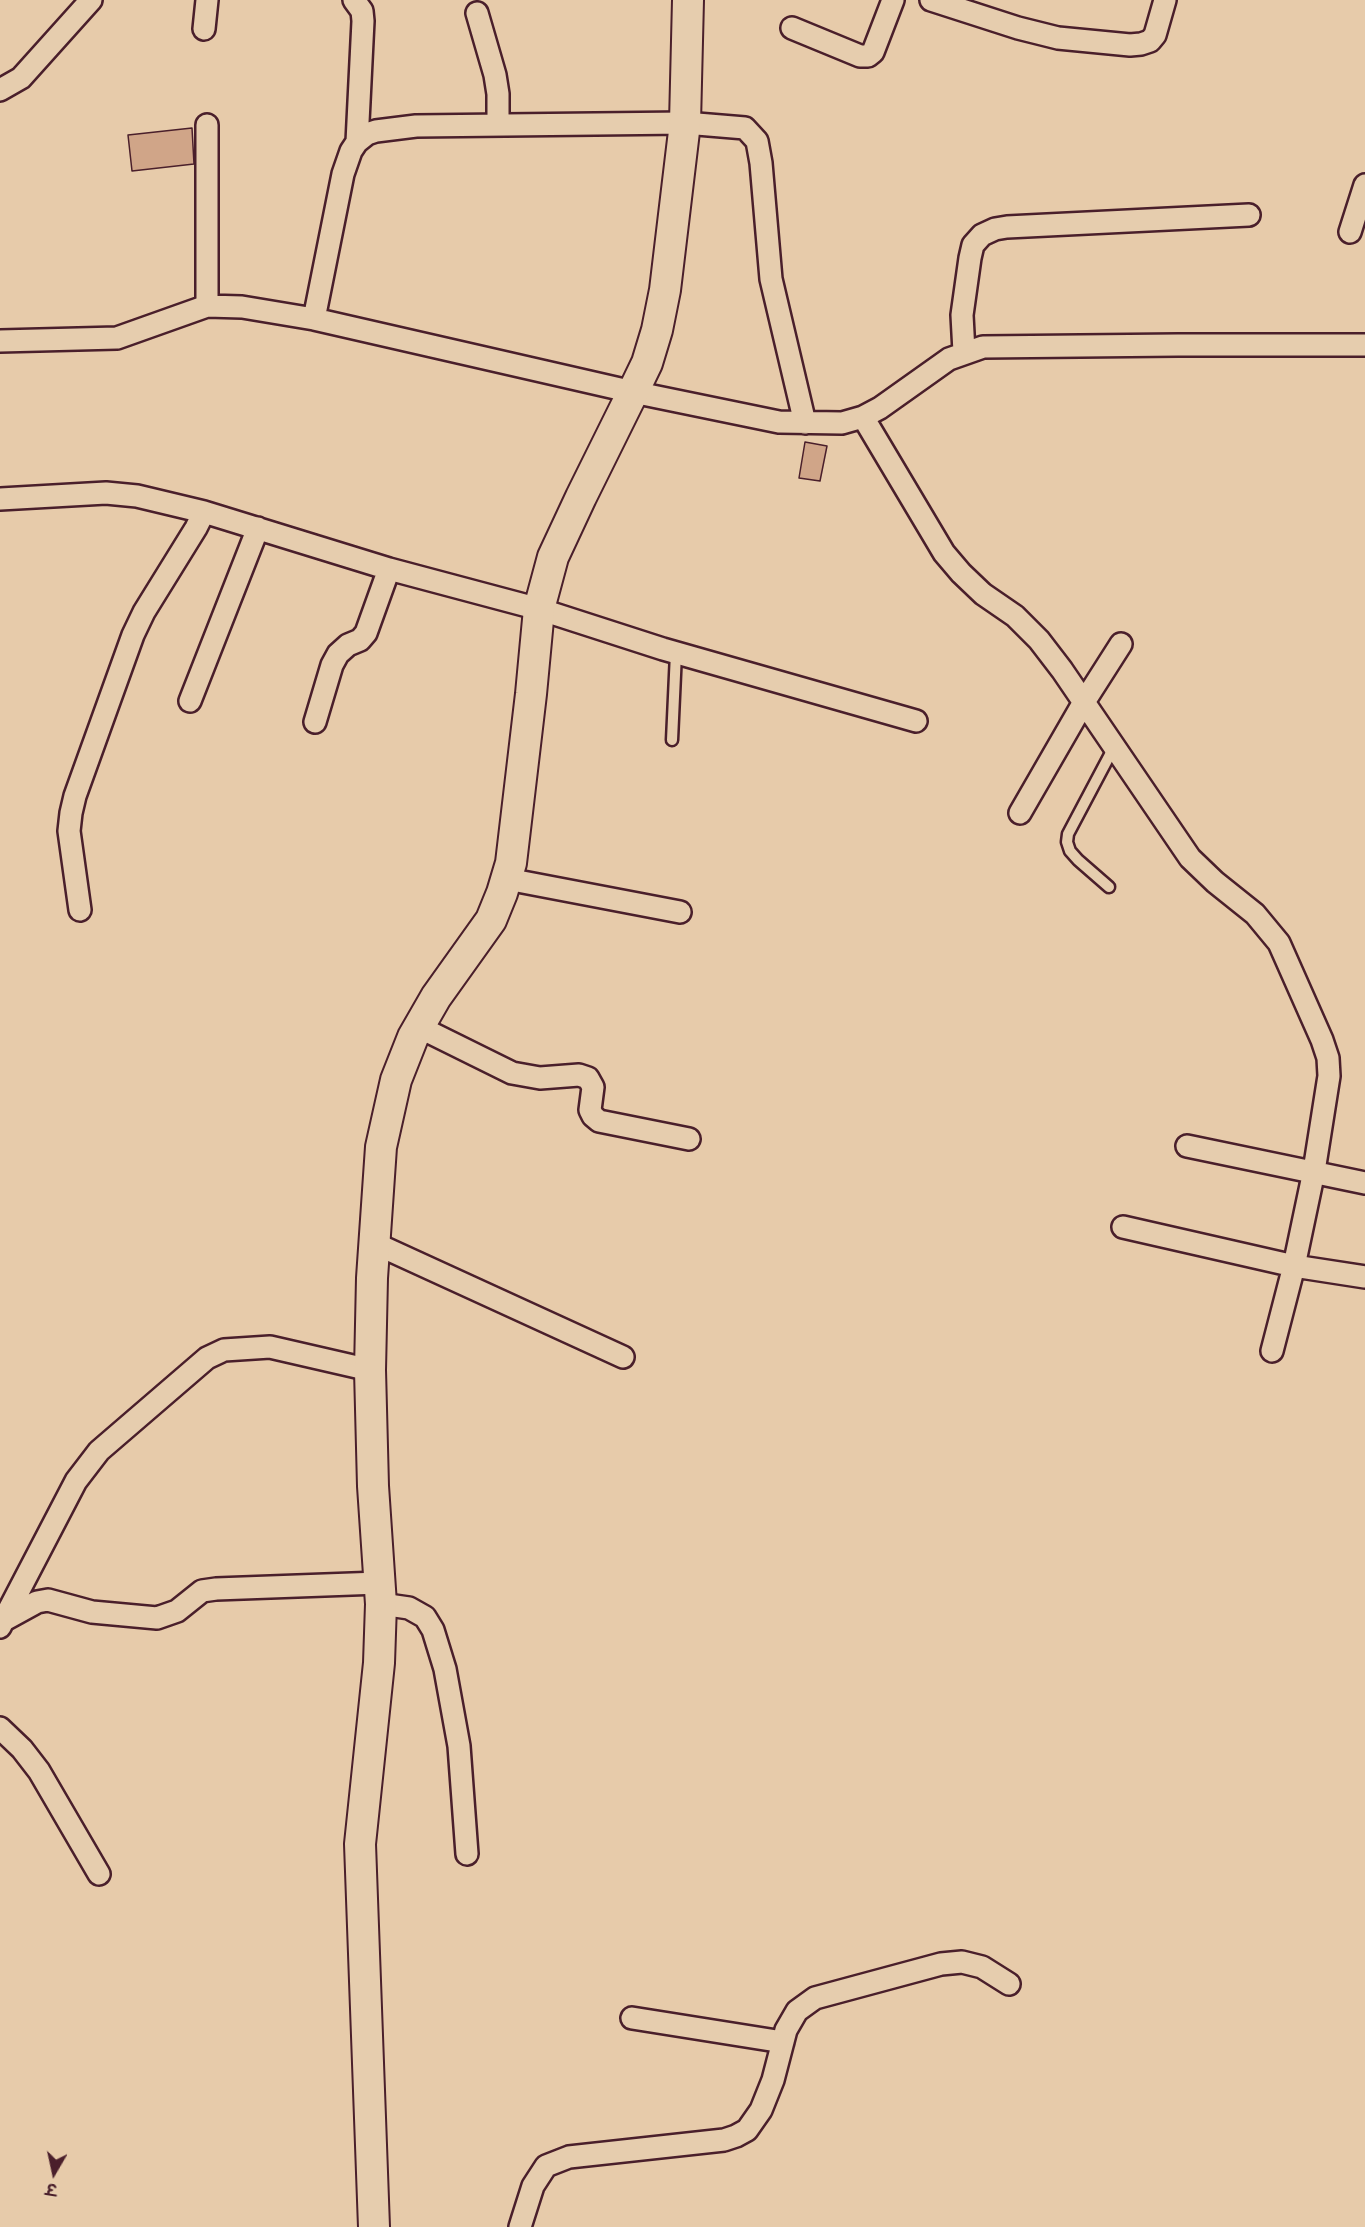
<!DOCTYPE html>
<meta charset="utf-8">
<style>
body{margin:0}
#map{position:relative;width:1365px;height:2227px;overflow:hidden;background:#e7cbaa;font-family:"Playpen Sans","Playpen Sans Deva",sans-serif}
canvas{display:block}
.north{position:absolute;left:24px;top:2143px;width:60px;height:60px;-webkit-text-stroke:4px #e6cdae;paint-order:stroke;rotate:189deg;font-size:16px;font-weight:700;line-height:24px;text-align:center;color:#4a1f2b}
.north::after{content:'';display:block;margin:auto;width:21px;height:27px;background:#4a1f2b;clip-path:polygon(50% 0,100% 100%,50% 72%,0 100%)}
</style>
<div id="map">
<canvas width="1365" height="2227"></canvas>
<div class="north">उ</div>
</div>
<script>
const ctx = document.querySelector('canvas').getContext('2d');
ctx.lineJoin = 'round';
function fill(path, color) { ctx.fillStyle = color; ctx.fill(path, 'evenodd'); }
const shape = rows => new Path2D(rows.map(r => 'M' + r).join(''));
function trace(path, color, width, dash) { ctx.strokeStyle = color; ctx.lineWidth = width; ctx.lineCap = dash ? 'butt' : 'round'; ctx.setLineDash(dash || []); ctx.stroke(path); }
const building = shape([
 [192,128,194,164,132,171,128,135,192,128],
 [805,442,827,446,820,481,799,478,805,442]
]);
fill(building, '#d0a588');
trace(building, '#4a1f2b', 1.5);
const lane = shape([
 [672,740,676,653],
 [1109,887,1078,860,1070,851,1067,842,1068,834,1114,747]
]);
const street = shape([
 [354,0,362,11,363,21,357,142],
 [931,0,1018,28,1058,38,1130,45,1141,44,1150,41,1155,35,1165,0],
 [477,13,495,75,498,94,498,125],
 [792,28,860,56,868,56,873,52,893,0],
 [204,29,207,0],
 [0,90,21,78,91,0],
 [1350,232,1365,185],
 [207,306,207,125],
 [314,319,343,174,351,151,357,142,367,134,376,131,416,126,685,123,745,128,757,141,761,163,771,279,805,423],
 [0,341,117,338,207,306,242,307,314,319,633,392,779,422,842,423,863,417,880,408,949,359,983,347,1178,345,1365,345],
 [964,352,962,315,970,258,973,245,982,235,995,229,1007,227,1249,215],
 [863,417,944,553,961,573,983,594,1015,616,1039,640,1062,670,1190,858,1215,882,1255,914,1279,943,1322,1040,1328,1058,1329,1076,1314,1171,1294,1266,1272,1351],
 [0,499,106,493,137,496,204,512,389,569,539,609,663,649,916,721],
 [190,701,258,528],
 [315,722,332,665,338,654,348,645,360,640,366,633,389,569],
 [1020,813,1084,702,1121,644],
 [507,879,680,912],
 [80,910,69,831,71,813,75,796,133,635,144,612,196,528,204,512],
 [419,1027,512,1073,540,1078,579,1075,588,1078,593,1087,590,1110,593,1116,599,1121,689,1139],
 [1187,1146,1365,1183],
 [1123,1227,1294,1266,1365,1277],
 [374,1243,623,1357],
 [381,1604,409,1608,425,1617,433,1630,445,1669,459,1746,467,1854],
 [6,1619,37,1602,48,1600,92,1612,157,1618,177,1611,202,1591,216,1589,379,1583],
 [0,1627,76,1481,99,1451,207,1358,224,1350,270,1347,370,1370],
 [0,1728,22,1749,39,1771,99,1874],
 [632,2018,783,2042],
 [520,2227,533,2186,546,2166,569,2157,724,2140,736,2136,747,2130,761,2110,773,2080,786,2030,797,2011,815,1998,941,1964,962,1962,982,1967,1009,1984]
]);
const secondary = shape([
 [374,2227,360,1844,379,1663,381,1604,373,1486,370,1370,372,1278,381,1147,396,1080,413,1037,436,997,491,920,502,893,511,863,531,694,539,609,553,557,581,497,633,392,647,363,657,330,665,290,685,123,688,0]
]);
trace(lane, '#4a1f2b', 15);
trace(street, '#4a1f2b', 26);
trace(secondary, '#4a1f2b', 34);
trace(lane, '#e6cdae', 10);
trace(street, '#e6cdae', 21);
trace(secondary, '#e6cdae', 30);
</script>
